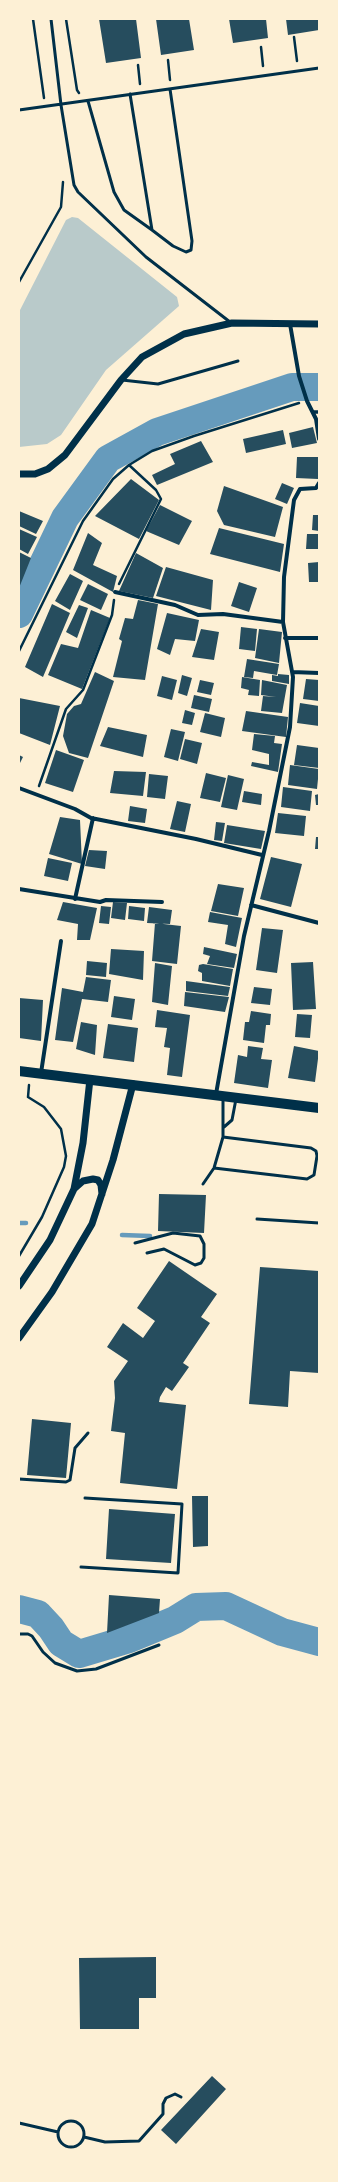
<!DOCTYPE html>
<style>
body{margin:0}
#map{position:relative;width:338px;height:2182px;overflow:hidden;background:#fdf0d5;font-family:Inter,sans-serif}
canvas{display:block}
.frame{position:absolute;inset:0;border:20px solid #fdf0d5;pointer-events:none}
</style>
<div id="map">
<canvas width="338" height="2182"></canvas>
<div class="frame"></div>
</div>
<script>
const ctx = document.querySelector('canvas').getContext('2d');
ctx.lineJoin = 'round';
function fill(path, color) { ctx.fillStyle = color; ctx.fill(path, 'evenodd'); }
const shape = rows => new Path2D(rows.map(r => 'M' + r).join(''));
function trace(path, color, width, dash) { ctx.strokeStyle = color; ctx.lineWidth = width; ctx.lineCap = dash ? 'butt' : 'round'; ctx.setLineDash(dash || []); ctx.stroke(path); }
fill(shape([
 [72,217,78,218,177,297,179,306,106,370,61,435,47,444,19,447,19,312,66,220]
]), '#b9caca');
trace(shape([
 [19,1223,26,1223],
 [122,1235,150,1236]
]), '#669bbc', 4.5);
trace(shape([
 [19,614,65,518,108,459,157,432,292,387,319,387],
 [19,1609,38,1614,51,1628,61,1643,79,1654,129,1639,175,1620,196,1607,226,1606,282,1632,319,1642]
]), '#669bbc', 28);
fill(shape([
 [99,19,136,19,141,58,106,63],
 [156,19,189,19,194,50,161,55],
 [229,19,266,19,268,38,233,43],
 [286,19,319,19,319,30,288,35],
 [313,427,317,443,292,448,289,433],
 [283,430,286,444,246,453,243,439],
 [201,441,213,462,157,485,152,475,175,464,170,454],
 [297,457,318,457,318,479,296,478],
 [131,479,159,500,139,539,95,516],
 [282,483,294,488,287,504,275,499],
 [224,486,283,507,275,537,224,525,217,511],
 [160,505,192,521,179,545,146,531],
 [19,511,43,521,36,534,19,526],
 [313,515,319,515,319,531,312,530],
 [219,528,284,544,280,572,210,554],
 [19,529,37,537,28,554,19,549],
 [88,533,102,543,93,565,117,576,113,592,73,570],
 [307,534,319,534,319,549,306,549],
 [19,552,31,558,19,588],
 [136,553,163,568,153,598,119,591],
 [319,562,319,582,309,582,308,563],
 [166,567,213,580,211,610,156,596],
 [70,574,83,581,70,610,55,601],
 [239,582,257,588,249,612,231,606],
 [88,584,108,594,101,610,80,600],
 [138,600,158,604,145,680,113,677,122,641,119,639,125,618,133,619],
 [52,604,70,613,43,677,25,667],
 [79,605,88,608,77,638,66,632],
 [91,610,110,618,82,689,48,675,61,644,78,648],
 [167,613,199,620,195,641,175,639,170,655,157,649],
 [241,627,257,629,255,651,239,649],
 [201,629,219,632,214,660,192,657],
 [259,629,282,632,279,663,255,658],
 [247,659,279,664,277,675,254,671,253,678,244,677],
 [95,672,114,681,88,758,69,753,63,736,67,714,74,706,81,704],
 [278,674,289,675,289,684,272,681,272,675,278,676],
 [182,675,192,678,187,696,178,693],
 [162,676,177,680,172,700,157,696],
 [242,677,260,680,259,696,248,695,249,690,241,688],
 [306,679,319,680,319,701,303,699],
 [200,680,214,683,211,695,197,692],
 [262,680,287,685,282,713,261,711,263,696,276,697,261,695],
 [194,695,212,699,209,712,191,708],
 [19,698,60,706,50,745,19,733],
 [300,703,319,706,319,726,297,723],
 [185,710,195,713,192,725,182,723],
 [246,711,288,717,286,737,242,731],
 [205,713,225,718,221,737,200,732],
 [108,727,147,735,143,757,100,746],
 [171,729,185,732,178,761,164,757],
 [254,734,275,736,274,743,282,744,278,772,251,766,252,762,269,765,269,754,252,750],
 [185,739,202,743,197,764,180,759],
 [297,745,319,748,319,768,294,765],
 [56,750,84,760,73,792,45,783],
 [19,755,23,757,19,765],
 [290,765,319,769,317,789,288,785],
 [114,771,146,772,143,796,110,793],
 [206,773,226,778,220,802,200,798],
 [149,774,168,776,165,799,147,797],
 [228,775,244,779,237,810,221,807],
 [283,787,312,791,310,811,281,807],
 [244,791,262,794,261,805,242,802],
 [319,794,319,805,316,805,315,795],
 [177,801,191,804,185,832,170,829],
 [130,806,147,809,145,823,128,821],
 [278,813,306,816,304,836,275,833],
 [60,817,80,820,82,864,49,854],
 [216,822,225,823,222,841,214,840],
 [227,825,265,831,261,849,224,843],
 [316,837,319,837,319,849,315,849],
 [89,850,107,851,105,869,85,866],
 [271,857,302,864,291,907,260,899],
 [48,858,72,863,68,881,44,876],
 [218,884,244,888,238,916,211,911],
 [63,902,97,908,90,940,77,940,78,924,57,920],
 [113,902,127,903,125,920,111,918],
 [101,906,111,907,109,924,99,923],
 [129,906,145,908,144,921,128,919],
 [149,907,172,910,170,924,147,923],
 [210,912,242,918,236,947,225,944,228,925,208,922],
 [155,923,181,926,177,964,152,961],
 [262,928,283,930,277,973,256,970],
 [204,947,237,954,234,968,207,964,210,956,203,954],
 [111,949,144,951,143,980,109,974],
 [87,961,107,963,106,977,86,975],
 [313,962,316,1009,293,1010,291,963],
 [155,963,172,966,168,1005,152,1002],
 [203,964,233,969,230,986,202,981,202,973,198,971,199,965],
 [86,977,111,980,108,1002,82,999,73,1042,55,1040,62,988,83,992],
 [186,981,230,987,228,996,186,991],
 [254,987,272,989,270,1005,251,1003],
 [185,992,229,997,225,1012,184,1006],
 [114,996,135,999,132,1020,111,1017],
 [19,998,43,1000,41,1041,19,1038],
 [157,1010,190,1015,182,1077,167,1075,170,1048,164,1047,167,1028,155,1027],
 [251,1011,271,1014,270,1025,266,1025,264,1043,243,1040,245,1022,249,1022],
 [297,1014,312,1015,310,1038,295,1037],
 [81,1022,97,1025,95,1055,76,1049],
 [108,1024,138,1028,134,1062,103,1058],
 [248,1046,263,1048,261,1059,272,1060,268,1088,234,1083,238,1055,247,1057],
 [294,1046,319,1051,315,1082,288,1078],
 [159,1194,206,1195,204,1233,158,1231],
 [169,1261,217,1294,201,1317,210,1323,183,1363,189,1367,172,1391,166,1387,160,1397,159,1402,186,1405,177,1489,120,1483,125,1433,111,1431,115,1398,114,1381,128,1361,107,1347,123,1323,143,1338,155,1321,137,1308],
 [260,1267,319,1271,319,1373,290,1371,288,1407,249,1404],
 [32,1419,71,1423,66,1478,27,1475],
 [192,1496,208,1496,208,1546,193,1547],
 [109,1509,175,1514,171,1563,106,1559],
 [109,1595,160,1599,159,1613,107,1633],
 [156,1957,156,1998,139,1998,139,2029,80,2029,79,1958],
 [212,2076,226,2089,176,2144,161,2130]
]), '#264d5e');
trace(shape([
 [33,19,44,98],
 [66,19,77,90,79,93],
 [294,37,297,61],
 [261,47,263,66],
 [168,60,170,80],
 [138,65,140,84],
 [19,282,61,207,63,182],
 [119,584,161,499,156,490,129,465],
 [19,651,83,521,113,479,129,465,152,451,194,436,299,403],
 [39,786,66,709,83,690,112,615,114,600],
 [19,1256,42,1217,64,1167,66,1156,61,1129,44,1107,28,1097,29,1085]
]), '#003049', 2.5);
trace(shape([
 [51,19,61,105,74,185,78,192,146,257,230,322],
 [130,94,152,230,173,246,186,252,191,250,192,241,170,89],
 [88,101,114,192,124,210,152,230],
 [19,110,319,68],
 [122,380,158,384,238,361],
 [224,1127,232,1120,236,1099],
 [214,1168,307,1179,314,1175,317,1156,316,1151,311,1148,223,1137],
 [203,1184,214,1168,223,1137,223,1099],
 [257,1219,319,1223],
 [135,1243,173,1233,200,1236,204,1244,204,1258,201,1263,195,1265,164,1249,147,1253],
 [19,1479,66,1482,70,1480,75,1448,88,1433],
 [81,1567,178,1573,182,1504,85,1498],
 [19,1634,28,1634,32,1636,43,1652,55,1663,77,1671,96,1669,159,1645],
 '58 2134a13 13 0 1 1 26 0a13 13 0 1 1-26 0Z',
 [19,2123,58,2132],
 [84,2137,105,2142,139,2141,163,2114,163,2104,166,2098,175,2094,181,2097]
]), '#003049', 3);
trace(shape([
 [313,412,319,412]
]), '#003049', 3.5);
trace(shape([
 [290,324,299,376,307,401,316,419,319,439],
 [115,592,175,605,198,615,223,614,283,622],
 [285,638,319,638],
 [292,672,319,673],
 [19,788,75,809,91,818,196,839,262,855],
 [19,889,100,902,106,900,162,902],
 [75,899,93,818],
 [251,905,319,923],
 [41,1073,61,941],
 [216,1094,244,936,269,831,290,727,293,677,283,622,284,577,294,500,300,489,316,488,319,483]
]), '#003049', 4);
trace(shape([
 [19,474,35,474,48,469,65,455,121,380,142,357,184,334,232,323,319,324],
 [74,1189,83,1181,93,1179,98,1180,101,1185,102,1194],
 [19,1286,50,1240,74,1189,83,1143,90,1079],
 [19,1338,52,1292,92,1224,113,1160,133,1084]
]), '#003049', 7);
trace(shape([
 [19,1071,319,1108]
]), '#003049', 10);
</script>
